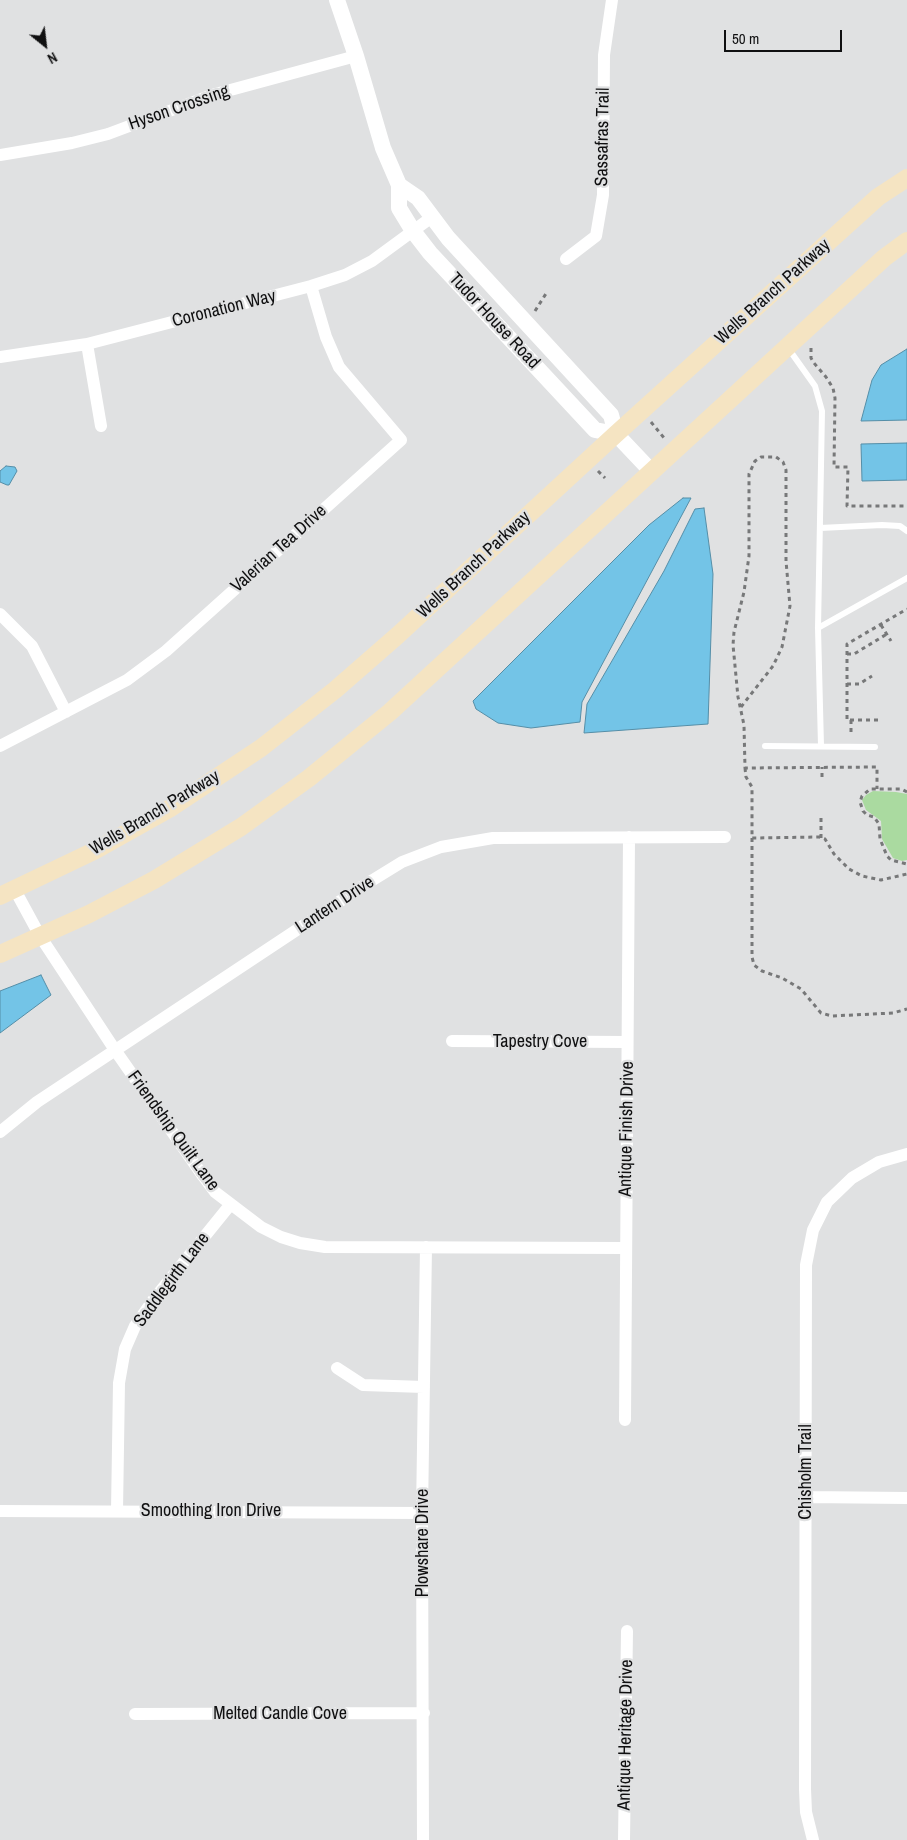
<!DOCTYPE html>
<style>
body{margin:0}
#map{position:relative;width:907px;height:1840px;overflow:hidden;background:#e0e1e2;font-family:"Archivo Narrow",sans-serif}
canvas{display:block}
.north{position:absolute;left:20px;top:20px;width:50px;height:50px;-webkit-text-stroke:4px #e0e1e2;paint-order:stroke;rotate:151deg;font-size:14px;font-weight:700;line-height:20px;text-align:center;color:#101011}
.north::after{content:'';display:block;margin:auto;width:18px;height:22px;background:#101011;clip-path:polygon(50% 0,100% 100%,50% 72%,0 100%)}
.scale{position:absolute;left:724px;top:30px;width:118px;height:22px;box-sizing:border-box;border:2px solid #101011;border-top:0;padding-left:6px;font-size:15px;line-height:18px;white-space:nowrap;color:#101011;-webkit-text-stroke:4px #e0e1e2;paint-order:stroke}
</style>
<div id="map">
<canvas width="907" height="1840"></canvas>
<div class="north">N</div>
<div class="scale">50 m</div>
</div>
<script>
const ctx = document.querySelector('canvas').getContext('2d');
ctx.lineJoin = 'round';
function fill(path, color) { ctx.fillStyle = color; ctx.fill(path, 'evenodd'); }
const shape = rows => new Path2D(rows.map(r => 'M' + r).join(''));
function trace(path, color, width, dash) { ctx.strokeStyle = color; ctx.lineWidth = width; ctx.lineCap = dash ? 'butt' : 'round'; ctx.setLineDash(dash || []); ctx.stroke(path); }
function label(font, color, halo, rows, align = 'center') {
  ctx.font = font + ' "Archivo Narrow",sans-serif'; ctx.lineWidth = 4.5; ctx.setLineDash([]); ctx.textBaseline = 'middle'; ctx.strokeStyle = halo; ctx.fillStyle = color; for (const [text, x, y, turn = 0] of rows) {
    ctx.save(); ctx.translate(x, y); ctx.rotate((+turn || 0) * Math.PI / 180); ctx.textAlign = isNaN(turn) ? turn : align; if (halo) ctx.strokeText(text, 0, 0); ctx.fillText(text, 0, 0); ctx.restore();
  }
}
fill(shape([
 [873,791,896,792,907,794,907,860,902,861,893,858,882,839,881,821,866,810,862,800,866,795]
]), '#aadaa0');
const water = shape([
 [907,349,907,420,861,421,872,380,881,365,907,349],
 [907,443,907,480,862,481,861,444,907,443],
 [6,466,15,467,17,471,9,485,7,485,0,482,0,471,6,466],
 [683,498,691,498,582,702,580,722,531,728,498,723,476,709,473,701,649,525,683,498],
 [704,508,713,574,708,724,584,733,587,704,664,571,695,509,704,508],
 [41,975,51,995,0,1033,0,991,41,975]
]);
fill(water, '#73c4e7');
trace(water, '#558ea7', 1);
trace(shape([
 [535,311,547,292],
 [811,348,811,358,814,363,826,377,833,388,835,398,834,467,848,467,847,506,907,506],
 [651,422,665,439],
 [598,471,605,478],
 [881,625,891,641],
 [847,654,854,654,887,634],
 [847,684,859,684,872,676],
 [741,707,773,666,782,647,790,606,786,561,786,470,783,462,776,457,761,457,755,461,749,474,749,556,744,592,734,632,733,645,738,697,744,725,745,768,877,767,877,789],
 [878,720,847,720,847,644,907,609],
 [851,732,851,720],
 [745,768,746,777,752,787,752,838,819,837,825,839,834,854,849,869,862,876,881,880,907,874],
 [822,777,822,767],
 [907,792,901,789,870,789,862,796,860,802,863,811,867,815,874,817,879,824,880,839,887,856,891,860,907,864],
 [752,838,752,957,754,965,762,971,782,978,801,989,821,1013,832,1016,893,1013,907,1009],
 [821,838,821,818]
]), '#777879', 3, [4, 4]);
trace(shape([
 [788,348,815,386,822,411,818,628,821,746],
 [820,528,882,525,900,526,907,531],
 [818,628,907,578],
 [765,746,875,747]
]), '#fff', 6);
trace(shape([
 [0,155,72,143,108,134,212,95,356,56],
 [566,259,596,236,603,195,604,55,612,0],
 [87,344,101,426],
 [0,357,87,344,311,286,345,275,372,261,432,217],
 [0,614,32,646,66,712],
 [0,746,127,680,166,651,401,440,339,367,326,337,311,286],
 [15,890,40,936,115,1050,203,1176,215,1192,261,1227,281,1237,300,1243,325,1247,625,1248],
 [452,1041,627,1042],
 [0,1132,37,1102,363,886,402,862,441,847,493,838,725,837],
 [337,1368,363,1385,424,1387],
 [625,1420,629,837],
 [806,1497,907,1498],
 [0,1511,422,1513],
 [117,1511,119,1383,125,1349,135,1326,154,1299,230,1205],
 [135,1714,424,1713],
 [423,1840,422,1513,426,1247],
 [624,1840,627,1631],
 [813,1840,806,1812,805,1789,806,1265,813,1230,827,1202,852,1178,879,1162,907,1154]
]), '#fff', 12);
trace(shape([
 [337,0,356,56,383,148,399,185,399,208,413,231,430,253,595,430,616,434],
 [399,185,418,198,448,238,611,415,616,434,651,471]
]), '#fff', 16);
trace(shape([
 [0,896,94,851,169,809,261,748,335,690,398,635,616,434,878,197,907,178],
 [0,954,89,914,154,880,241,827,309,778,390,712,884,258,907,241]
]), '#f5e4c2', 18);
label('18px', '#101011', '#e0e1e2', [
 ["Hyson Crossing",179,108,-19],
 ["Sassafras Trail",603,137,-89],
 ["Wells Branch Parkway",773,292,-42],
 ["Coronation Way",224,309,-14],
 ["Tudor House Road",494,321,47],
 ["Valerian Tea Drive",279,549,-42],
 ["Wells Branch Parkway",474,565,-43],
 ["Wells Branch Parkway",155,813,-31],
 ["Lantern Drive",335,905,-33],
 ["Tapestry Cove",540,1042],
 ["Antique Finish Drive",627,1129,-89],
 ["Friendship Quilt Lane",173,1131,54],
 ["Saddlegirth Lane",172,1280,-53],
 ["Chisholm Trail",806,1472,-90],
 ["Smoothing Iron Drive",211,1511],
 ["Plowshare Drive",423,1543,-90],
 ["Melted Candle Cove",280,1714],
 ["Antique Heritage Drive",626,1735,-89]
]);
</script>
